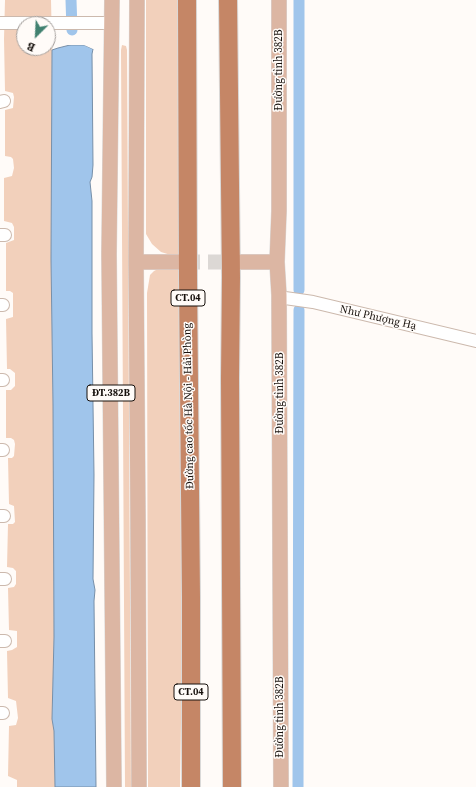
<!DOCTYPE html>
<meta charset="utf-8">
<style>
body{margin:0}
#map{position:relative;width:476px;height:787px;overflow:hidden;background:#fffbf8;font-family:"Source Serif 4",serif}
canvas{display:block}
.north{position:absolute;left:16px;top:16px;width:40px;height:40px;box-sizing:border-box;background:#fffbf8;border:1px solid #a29d9a;border-radius:50%;rotate:204deg;font-size:11px;font-weight:700;line-height:16px;text-align:center;color:#16100c}
.north::after{content:'';display:block;margin:auto;width:14px;height:18px;background:#418170;clip-path:polygon(50% 0,100% 100%,50% 72%,0 100%)}
</style>
<div id="map">
<canvas width="476" height="787"></canvas>
<div class="north">B</div>
</div>
<script>
const ctx = document.querySelector('canvas').getContext('2d');
ctx.lineJoin = 'round';
function fill(path, color) { ctx.fillStyle = color; ctx.fill(path, 'evenodd'); }
const shape = rows => new Path2D(rows.map(r => 'M' + r).join(''));
function trace(path, color, width, dash) { ctx.strokeStyle = color; ctx.lineWidth = width; ctx.lineCap = dash ? 'butt' : 'round'; ctx.setLineDash(dash || []); ctx.stroke(path); }
function label(font, color, halo, rows, align = 'center') {
  ctx.font = font + ' "Source Serif 4",serif'; ctx.lineWidth = 3; ctx.setLineDash([]); ctx.textBaseline = 'middle'; ctx.strokeStyle = halo; ctx.fillStyle = color; for (const [text, x, y, turn = 0] of rows) {
    ctx.save(); ctx.translate(x, y); ctx.rotate((+turn || 0) * Math.PI / 180); ctx.textAlign = isNaN(turn) ? turn : align; if (halo) ctx.strokeText(text, 0, 0); ctx.fillText(text, 0, 0); ctx.restore();
  }
}
fill(shape([
 [5,0,51,0,52,46,51,259,53,405,54,637,52,719,54,731,55,787,17,787,17,780,8,776,9,726,16,725,18,718,16,701,8,698,7,651,12,650,17,647,17,631,9,630,8,588,14,587,16,584,16,571,13,568,7,567,8,524,13,524,15,522,14,506,9,504,8,458,12,458,14,456,15,444,14,440,11,438,6,438,6,390,11,390,15,386,15,373,10,369,7,369,6,319,13,317,13,293,10,291,6,291,6,243,14,240,14,227,12,223,4,221,4,178,12,176,14,168,13,159,11,157,5,156,5,110,13,108,14,97,13,93,5,91,4,39],
 [24,24,48,24,48,48,24,48],
 [146,0,184,0,185,258,174,256,161,252,152,244,146,234],
 [122,45,126,46,127,50,131,787,125,787,121,50],
 [185,266,183,592,180,787,148,787,147,293,150,275,154,271,162,267]
]), '#f2d0bb');
const water = shape([
 [70,45,84,45,93,49,92,54,93,165,92,177,90,182,92,201,92,333,94,475,93,579,95,590,94,601,96,787,55,787,54,731,52,719,54,637,53,405,51,259,52,50,58,48,70,45]
]);
fill(water, '#a0c5eb');
trace(water, '#778fa8', 1);
fill(shape([
 [71,0,85,0,84,43,93,47,93,49,84,45,59,45,68,44]
]), '#fffbf8');
trace(shape([
 [71,0,72,30],
 [299,0,299,290],
 [298,787,299,310]
]), '#a0c5eb', 11);
trace(shape([
 [185,262,241,262]
]), '#dcd8d5', 15, [15, 8]);
const minor = shape([
 [0,23,112,23],
 [0,102,4,101],
 [0,235,5,235],
 [279,295,285,298,313,302,476,341],
 [0,305,3,305],
 [0,380,3,380],
 [0,450,3,450],
 [0,516,4,516],
 [0,579,5,579],
 [0,641,5,641],
 [0,713,3,713]
]);
const major = shape([
 [112,0,109,254,114,787],
 [137,0,136,262,138,522,139,787],
 [279,0,279,211,277,262,279,295,281,787],
 [136,262,185,262],
 [241,262,277,262]
]);
const highway = shape([
 [187,0,188,278,191,597,191,787],
 [228,0,231,277,230,378,232,787]
]);
trace(minor, '#ccb9ad', 14);
trace(major, '#dad9d8', 16);
trace(highway, '#dad9d8', 20);
trace(minor, '#fff', 12);
trace(major, '#dcb6a3', 15);
trace(highway, '#c58666', 18);
for (const [x, y, w] of [
 [188,298,34],
 [111,393,48],
 [191,692,34]
]) { const box = new Path2D(); box.roundRect(x - w / 2, y - 8, w, 16, 3); ctx.fillStyle = '#fffbf8'; ctx.fill(box); trace(box, '#16100c', 1); }
label('bold 10px', '#16100c', null, [
 ["CT.04",188,298],
 ["ĐT.382B",111,393],
 ["CT.04",191,692]
]);
label('11px', '#16100c', '#fffbf8', [
 ["Đường tỉnh 382B",279,70,-90],
 ["Như Phượng Hạ",378,318,13],
 ["Đường tỉnh 382B",280,393,-90],
 ["Đường cao tốc Hà Nội - Hải Phòng",189,406,-91],
 ["Đường tỉnh 382B",280,717,-90]
]);
</script>
